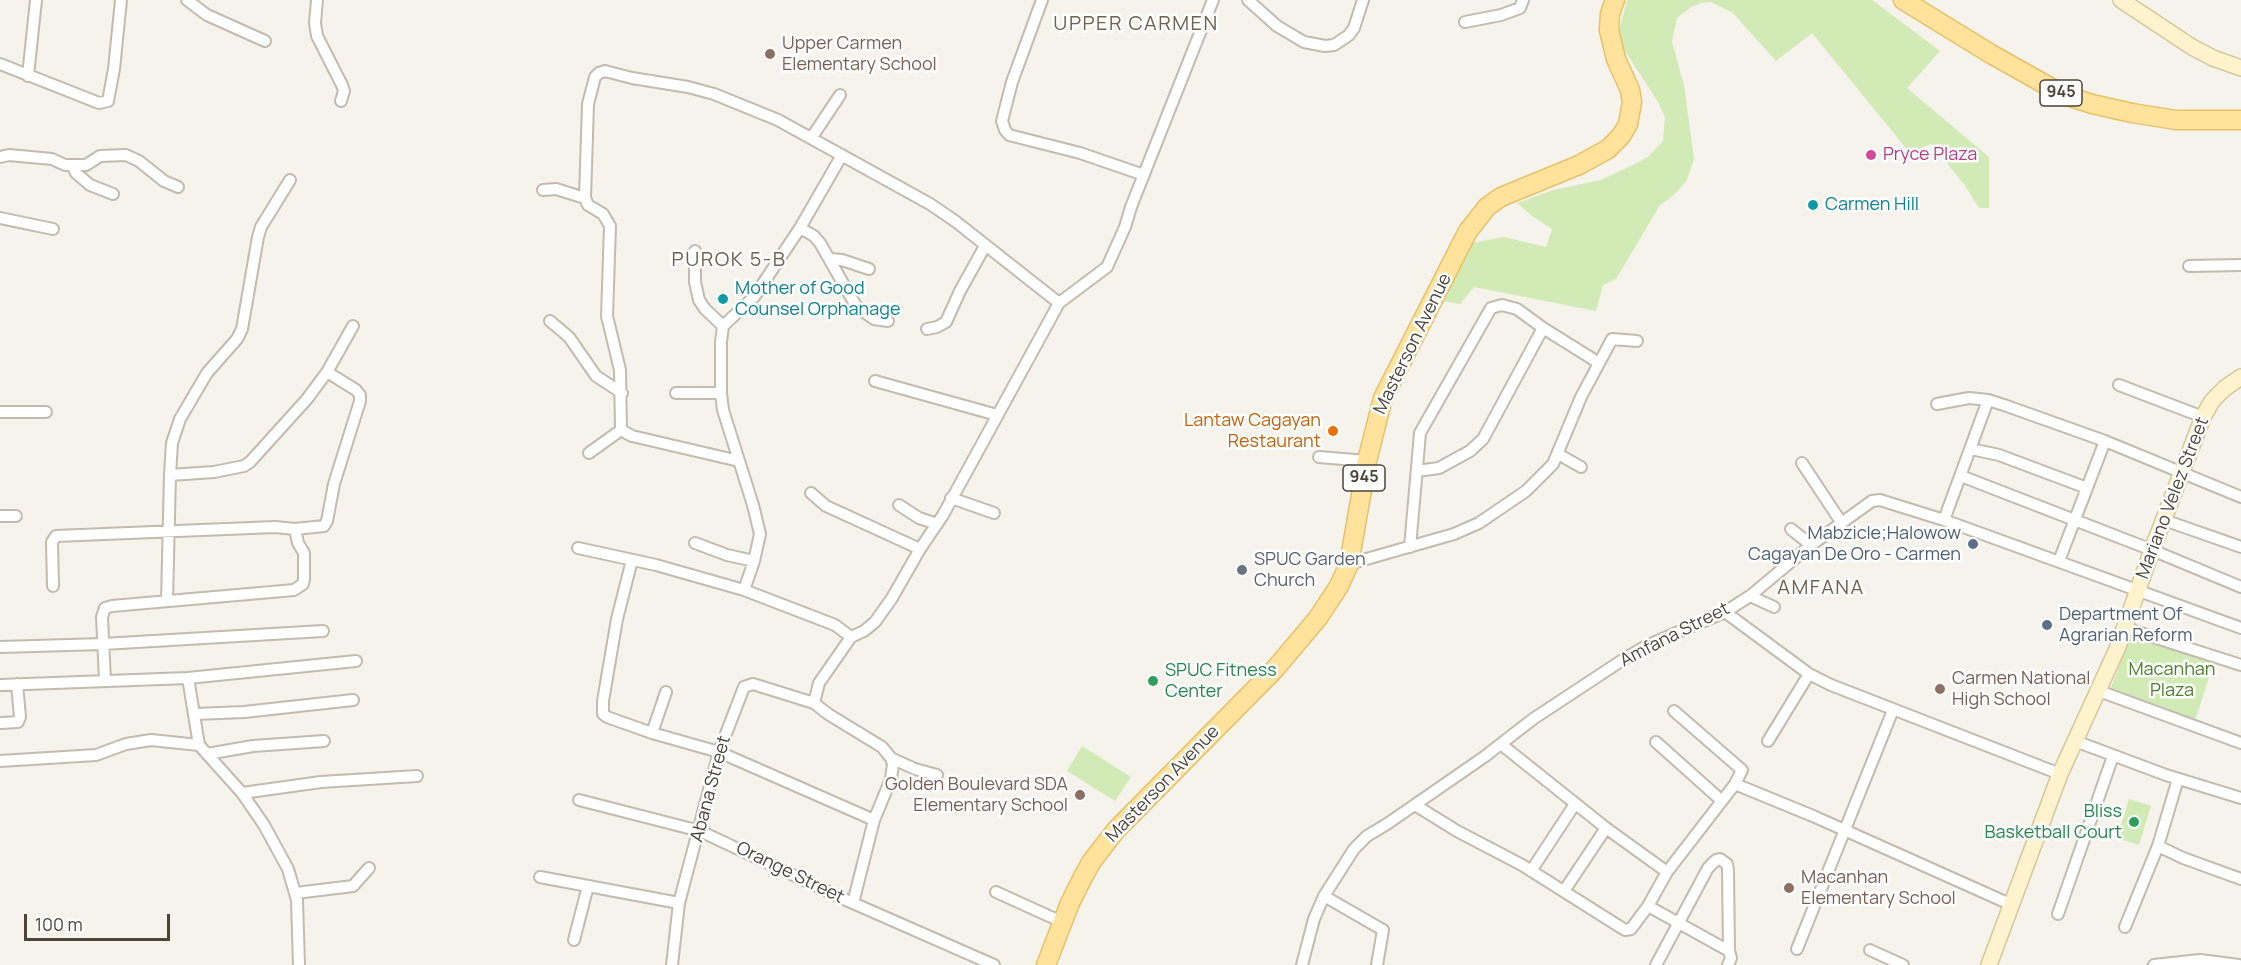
<!DOCTYPE html>
<style>
body{margin:0}
#map{position:relative;width:2241px;height:965px;overflow:hidden;background:#f6f3ec;font-family:Manrope,sans-serif}
canvas{display:block}
.scale{position:absolute;left:24px;top:914px;width:146px;height:27px;box-sizing:border-box;border:3px solid #4b4439;border-top:0;padding-left:8px;font-size:18px;line-height:21px;white-space:nowrap;color:#4b4439;-webkit-text-stroke:4px #fff;paint-order:stroke}
</style>
<div id="map">
<canvas width="2241" height="965"></canvas>
<div class="scale">100 m</div>
</div>
<script>
const ctx = document.querySelector('canvas').getContext('2d');
ctx.lineJoin = 'round';
function fill(path, color) { ctx.fillStyle = color; ctx.fill(path, 'evenodd'); }
const shape = rows => new Path2D(rows.map(r => 'M' + r).join(''));
function trace(path, color, width, dash) { ctx.strokeStyle = color; ctx.lineWidth = width; ctx.lineCap = dash ? 'butt' : 'round'; ctx.setLineDash(dash || []); ctx.stroke(path); }
function label(font, color, halo, rows, align = 'center') {
  ctx.font = font + ' Manrope,sans-serif'; ctx.lineWidth = 5; ctx.setLineDash([]); ctx.textBaseline = 'middle'; ctx.strokeStyle = halo; ctx.fillStyle = color; for (const [text, x, y, turn = 0] of rows) {
    ctx.save(); ctx.translate(x, y); ctx.rotate((+turn || 0) * Math.PI / 180); ctx.textAlign = isNaN(turn) ? turn : align; if (halo) ctx.strokeText(text, 0, 0); ctx.fillText(text, 0, 0); ctx.restore();
  }
}
fill(shape([
 [1627,0,1872,0,1940,51,1907,88,1989,157,1989,208,1979,208,1964,184,1931,144,1910,153,1812,33,1776,61,1733,13,1711,2,1701,3,1691,7,1677,18,1672,42,1684,85,1694,159,1687,180,1674,195,1660,205,1616,279,1603,285,1596,311,1474,287,1460,304,1444,301,1472,243,1504,237,1546,247,1552,229,1532,216,1517,203,1553,190,1601,180,1639,162,1649,156,1663,141,1665,117,1658,102,1621,45,1619,31],
 [2131,635,2214,662,2195,721,2110,690],
 [1082,746,1131,777,1115,801,1067,771],
 [2129,799,2151,806,2139,845,2117,838]
]), '#d2eab5');
const street = shape([
 [187,0,207,15,265,41],
 [317,0,315,23,317,36,342,85,344,91,341,101],
 [1042,0,1012,82,1002,121,1005,130,1009,135,1080,153,1144,175],
 [1248,0,1277,26,1304,42,1325,46,1334,45,1349,35,1354,28,1363,0],
 [1465,22,1501,15,1520,8,1523,0],
 [0,64,99,103,108,101,114,69,121,0],
 [28,76,36,0],
 [812,137,840,95],
 [0,157,9,155,52,159,65,165,86,165,100,156,126,155,139,161,164,181,178,187],
 [72,165,76,173,90,185,113,194],
 [543,190,556,189,585,198],
 [0,218,53,229],
 [800,228,814,236,820,243,856,306,874,319,888,321],
 [695,251,695,282,699,300,705,309,723,326],
 [830,259,842,260,869,269],
 [2189,266,2241,265],
 [550,321,569,337,596,376,622,393],
 [927,329,937,327,946,322,960,291,985,246],
 [875,381,997,415],
 [2119,385,2203,417],
 [676,393,721,393],
 [1937,404,1969,398,1988,400,2004,405,2105,441,2241,497],
 [0,412,46,412],
 [621,430,620,370,607,316,610,226,603,214,588,205,585,198,588,104,595,77,599,73,605,71,632,78,688,87,714,94,778,120,930,204,955,221,1059,303],
 [1971,449,1999,455,2087,488],
 [589,453,621,430,632,436,739,461],
 [1558,454,1581,467],
 [1319,457,1367,461],
 [1802,463,1841,522],
 [1417,471,1439,468,1470,451,1483,439,1543,328],
 [170,475,172,443,180,419,207,373,237,339,242,329,258,237,261,227,290,180],
 [1961,476,2152,550,2241,587],
 [811,493,826,506,920,549],
 [951,498,994,513],
 [899,505,919,518,937,524],
 [0,516,16,516],
 [1944,520,1988,400],
 [2164,520,2241,547],
 [1791,529,1811,545],
 [695,543,727,555,754,561],
 [1410,547,1420,433,1491,308,1502,305,1517,309,1543,328,1599,363],
 [578,548,656,565,744,590,835,625,851,637],
 [632,560,617,619,603,701,603,714,607,717,652,733,719,752,874,820],
 [2059,561,2105,441],
 [1349,564,1454,534,1479,523,1526,491,1553,464,1581,397,1612,339,1637,341],
 [53,586,52,542,56,536,275,527,295,529,324,526,327,521,334,484,360,401,360,395,356,390,327,372],
 [744,590,754,561,760,534,753,505,723,410,721,393,721,342,723,326,754,297,800,228,842,155],
 [1750,596,1774,607],
 [167,601,170,475,214,472,244,466,250,462,307,399,327,372,353,326],
 [1725,612,1809,674,1831,685,2060,774],
 [2125,628,2241,665],
 [0,647,103,644,323,631],
 [188,678,199,745,242,793,264,825,288,869,297,900,299,965],
 [105,680,102,617,105,608,112,606,294,590,303,584,304,579,304,553,298,543,295,529],
 [0,685,188,678,356,661],
 [2099,691,2241,743],
 [195,714,244,712,353,700],
 [1,723,18,722,20,717,17,684],
 [652,733,666,692],
 [1768,741,1809,674],
 [2075,741,2166,775,2241,798],
 [1656,742,1722,801],
 [1502,745,1606,828,1667,872],
 [207,754,253,746,324,741],
 [891,758,915,769,937,775],
 [0,761,96,755,126,744,151,740,199,745],
 [1735,784,1813,816,2012,905],
 [242,793,321,782,417,776],
 [579,800,700,831,846,900,994,965],
 [1415,805,1457,831,1522,865,1625,930,1631,929,1648,906,1667,872,1735,784,1742,770,1674,711],
 [2158,846,2183,858,2241,879],
 [1531,871,1575,804],
 [540,877,679,903],
 [1564,891,1606,828],
 [996,892,1062,922],
 [296,893,353,886,369,868],
 [1324,896,1383,930,1377,965],
 [853,903,874,820,891,779,893,764,891,758,882,747,828,714,814,703,819,683,851,637,864,631,875,622,892,598,920,549,943,515,1059,303,1107,267,1125,227,1131,207,1213,0],
 [1648,906,1729,951],
 [2058,914,2113,756],
 [2125,927,2158,846,2178,779],
 [574,940,588,886],
 [1797,949,1893,710],
 [1870,950,1903,965],
 [672,965,679,903,719,752,744,687,753,684,814,703],
 [1302,965,1314,919,1324,896,1354,849,1367,836,1387,824,1484,757,1533,719,1624,659,1646,646,1725,612,1750,596,1811,545,1872,501,1880,500,1944,520,2241,628],
 [1656,965,1708,868,1716,860,1720,859,1727,864,1728,870,1729,951,1731,958,1728,965],
 [2154,965,2200,960,2239,965]
]);
const secondary = shape([
 [2121,0,2192,47,2213,58,2241,68],
 [1989,965,2060,774,2117,649,2152,550,2203,417,2212,401,2225,388,2241,377]
]);
const primary = shape([
 [1903,0,1991,54,2064,95,2092,104,2132,113,2176,120,2241,120],
 [1046,965,1070,903,1083,877,1092,861,1116,830,1275,669,1318,618,1339,586,1349,564,1367,461,1383,398,1468,231,1487,207,1501,197,1579,165,1608,149,1621,136,1628,124,1632,102,1630,90,1616,59,1609,30,1610,14,1615,0]
]);
trace(street, '#c2bbae', 14);
trace(secondary, '#d6c79b', 18);
trace(primary, '#e6c16a', 21);
trace(street, '#fff', 10);
trace(secondary, '#fff3cd', 15);
trace(primary, '#ffe39c', 18);
for (const [x, y, r, color] of [
 [770,54,6,"#8d6e63"],
 [1871,155,6,"#d1479c"],
 [1813,205,6,"#0f9aa8"],
 [723,299,6,"#0f9aa8"],
 [1333,431,6,"#e8710a"],
 [1973,544,6,"#5c6f8a"],
 [1242,570,6,"#6b7280"],
 [2047,625,6,"#5c6f8a"],
 [1153,681,6,"#2e9e5b"],
 [1940,689,6,"#8d6e63"],
 [1080,795,6,"#8d6e63"],
 [2134,822,6,"#2e9e5b"],
 [1789,888,6,"#8d6e63"]
]) { const dot = new Path2D(); dot.arc(x, y, r, 0, 2 * Math.PI); ctx.fillStyle = color; ctx.fill(dot); trace(dot, '#fff', 2); }
for (const [x, y, w] of [
 [2061,93,42],
 [1364,478,42]
]) { const box = new Path2D(); box.roundRect(x - w / 2, y - 13, w, 26, 4.5); ctx.fillStyle = '#fff'; ctx.fill(box); trace(box, '#4b4439', 1.5); }
label('bold 16px', '#4b4439', null, [
 ["945",2061,93],
 ["945",1364,478]
]);
label('18px', '#785e54', '#fff', [
 ["Upper Carmen",782,44],
 ["Elementary School",782,65],
 ["Carmen National",1952,679],
 ["High School",1952,700],
 ["Golden Boulevard SDA",1068,785,"right"],
 ["Elementary School",1068,806,"right"],
 ["Macanhan",1801,878],
 ["Elementary School",1801,899]
], 'left');
label('18px', '#b23c85', '#fff', [
 ["Pryce Plaza",1883,155]
], 'left');
label('18px', '#0d838f', '#fff', [
 ["Carmen Hill",1825,205],
 ["Mother of Good",735,289],
 ["Counsel Orphanage",735,310]
], 'left');
label('18px', '#4b4439', '#fff', [
 ["Masterson Avenue",1413,344,-64],
 ["Mariano Velez Street",2173,498,-69],
 ["Amfana Street",1675,635,-27],
 ["Masterson Avenue",1163,784,-46],
 ["Abana Street",711,789,-75],
 ["Orange Street",790,873,26]
]);
label('18px', '#c56008', '#fff', [
 ["Lantaw Cagayan",1321,421],
 ["Restaurant",1321,442]
], 'right');
label('18px', '#4e5e75', '#fff', [
 ["Mabzicle;Halowow",1961,534],
 ["Cagayan De Oro - Carmen",1961,555],
 ["Department Of",2059,615,"left"],
 ["Agrarian Reform",2059,636,"left"]
], 'right');
label('18px', '#5b616d', '#fff', [
 ["SPUC Garden",1254,560],
 ["Church",1254,581]
], 'left');
label('18px', '#4a7f2a', '#fff', [
 ["Macanhan",2172,670],
 ["Plaza",2172,691]
]);
label('18px', '#27864d', '#fff', [
 ["SPUC Fitness",1165,671],
 ["Center",1165,692],
 ["Bliss",2122,812,"right"],
 ["Basketball Court",2122,833,"right"]
], 'left');
ctx.letterSpacing = '1.5px';
label('20px', '#6e6250', '#fff', [
 ["UPPER CARMEN",1136,24],
 ["PUROK 5-B",729,260],
 ["AMFANA",1821,588]
]);
ctx.letterSpacing = '0px';
</script>
